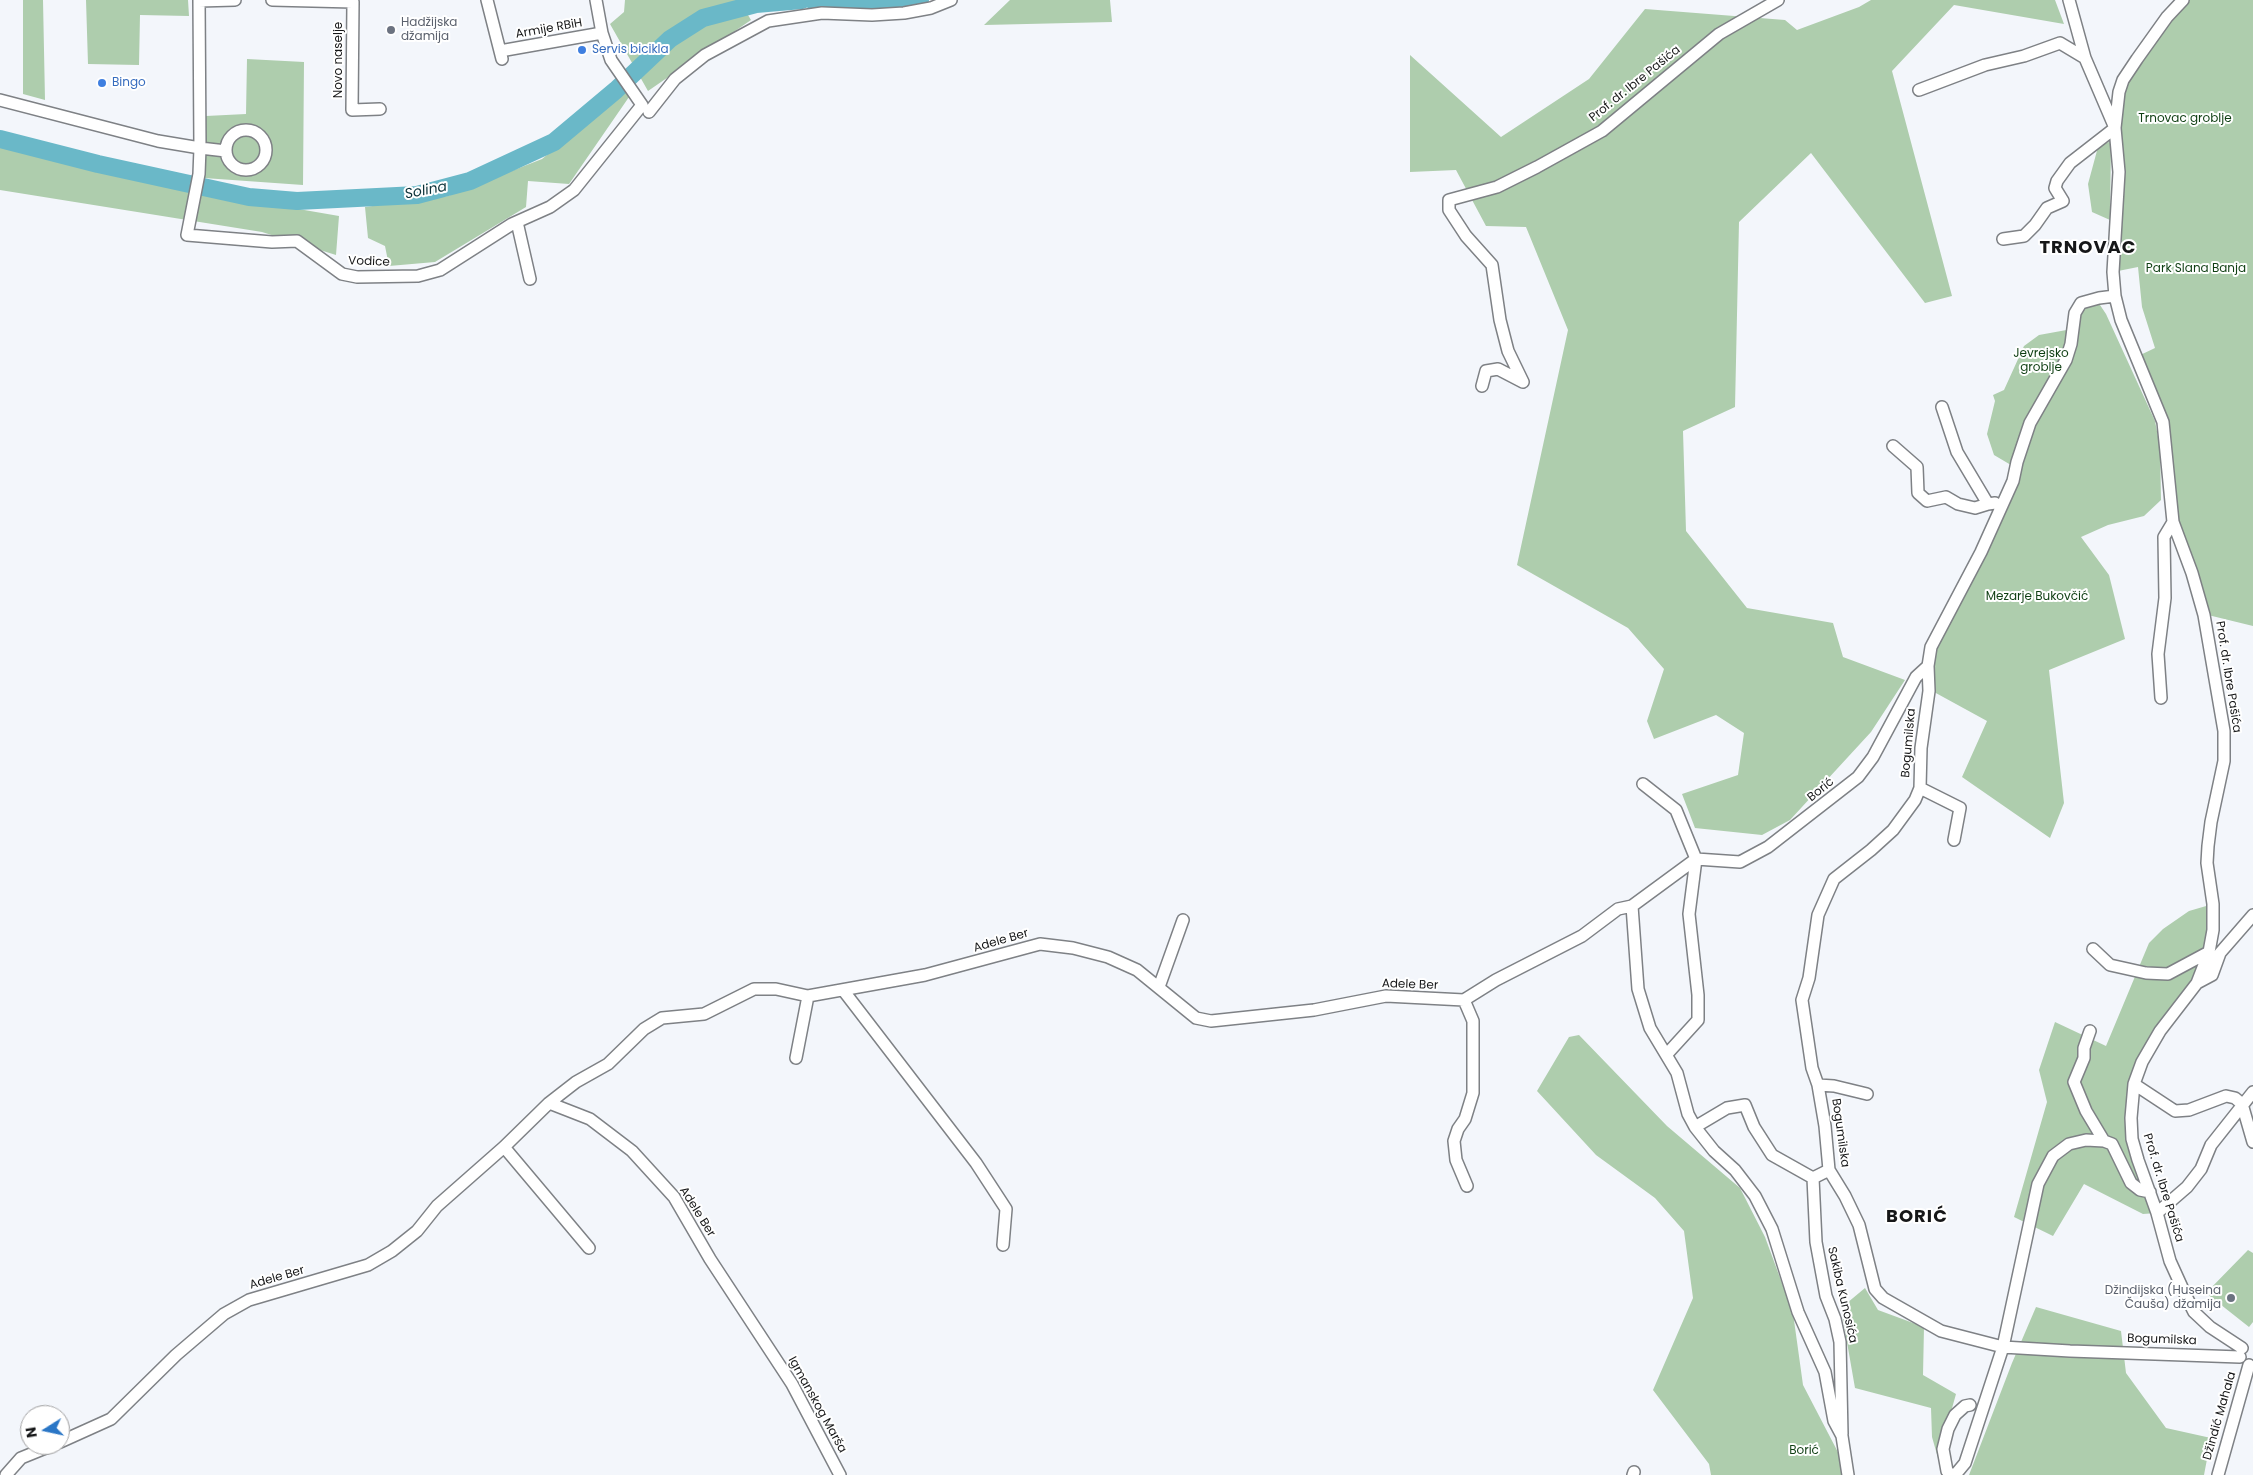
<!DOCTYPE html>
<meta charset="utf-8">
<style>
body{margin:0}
#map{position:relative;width:2253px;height:1475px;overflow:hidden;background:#f3f6fb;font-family:Poppins,sans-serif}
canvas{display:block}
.north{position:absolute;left:20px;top:1405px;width:50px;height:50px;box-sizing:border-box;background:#fff;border:1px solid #a2a2a3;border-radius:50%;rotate:260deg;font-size:14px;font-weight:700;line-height:20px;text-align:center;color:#161718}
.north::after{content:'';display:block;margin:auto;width:18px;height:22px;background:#2a76c6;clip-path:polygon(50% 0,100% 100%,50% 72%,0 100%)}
</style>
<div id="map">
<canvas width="2253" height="1475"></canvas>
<div class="north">N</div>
</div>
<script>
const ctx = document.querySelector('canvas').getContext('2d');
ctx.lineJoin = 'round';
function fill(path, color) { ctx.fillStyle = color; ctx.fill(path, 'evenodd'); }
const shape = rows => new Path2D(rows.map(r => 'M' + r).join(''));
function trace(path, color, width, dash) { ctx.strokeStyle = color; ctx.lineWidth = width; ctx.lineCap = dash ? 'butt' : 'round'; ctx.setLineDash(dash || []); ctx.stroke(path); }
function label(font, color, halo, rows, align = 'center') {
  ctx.font = font + ' Poppins,sans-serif'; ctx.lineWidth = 4; ctx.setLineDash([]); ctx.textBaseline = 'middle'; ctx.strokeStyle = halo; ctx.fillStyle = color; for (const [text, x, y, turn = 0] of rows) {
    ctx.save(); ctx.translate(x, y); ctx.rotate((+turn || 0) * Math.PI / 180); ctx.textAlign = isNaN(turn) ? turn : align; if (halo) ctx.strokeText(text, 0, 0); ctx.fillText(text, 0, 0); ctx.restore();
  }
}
fill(shape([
 [23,0,43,0,45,100,23,94],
 [86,0,188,0,189,16,140,15,139,65,88,64],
 [625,0,739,0,751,20,648,91,610,24,624,12],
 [1010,0,1110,0,1112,22,984,25],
 [1871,0,2055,0,2064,24,1954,5,1892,71,1952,296,1925,303,1811,153,1739,222,1735,407,1683,431,1686,531,1747,608,1833,623,1843,657,1905,680,1871,732,1790,820,1762,835,1695,828,1682,794,1738,775,1744,733,1716,715,1654,739,1647,721,1664,669,1628,628,1517,565,1568,330,1526,227,1486,226,1456,170,1410,172,1410,55,1501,137,1589,79,1645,9,1785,20,1797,30,1859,7],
 [2183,0,2253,0,2253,626,2208,615,2183,549,2167,451,2136,357,2155,348,2142,307,2138,267,2113,272,2119,92],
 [247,59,304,62,303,185,204,178,206,116,246,114],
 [624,91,629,97,569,184,528,181,526,207,435,262,389,266,385,246,368,238,365,207,448,196,542,159],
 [2111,141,2110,220,2092,212,2088,184,2098,147],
 [0,143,177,188,339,216,336,255,262,232,0,190],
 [2089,303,2100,305,2106,314,2155,421,2160,447,2161,500,2144,516,2108,525,2081,537,2109,575,2125,639,2049,670,2064,803,2050,838,1962,777,1987,721,1934,692,1931,647,2016,468,1994,455,1987,434,1995,401,1993,395,2004,390,2024,346,2039,335,2072,329,2075,313],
 [2213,904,2204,970,2142,1062,2131,1118,2157,1213,2143,1214,2084,1184,2053,1236,2014,1217,2047,1102,2039,1070,2055,1022,2106,1046,2149,943,2163,929,2189,911],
 [1579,1035,1667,1126,1740,1188,1765,1237,1793,1313,1803,1385,1841,1458,1841,1475,1711,1475,1709,1464,1653,1390,1693,1298,1684,1231,1655,1198,1596,1155,1537,1091,1569,1037],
 [2248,1250,2253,1253,2253,1322,2249,1327,2206,1293],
 [1865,1288,1878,1310,1924,1327,1923,1375,1956,1394,1938,1458,1932,1437,1931,1408,1855,1388,1841,1308],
 [2036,1307,2121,1331,2126,1373,2166,1428,2211,1438,2204,1475,1969,1475,2012,1363]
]), '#aecdad');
trace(shape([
 [812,0,910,3,920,0],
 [0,139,98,164,249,197,297,201,417,195,470,181,554,142,616,90,670,39,703,18,756,4,802,0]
]), '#6ab8c8', 18);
const minor = shape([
 [272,0,353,2,352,110,380,109],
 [487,0,502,59],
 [2183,0,2167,17,2137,59,2123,80,2119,92,2115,128,2119,172,2113,272,2115,296,2121,320,2163,422,2173,522,2192,573,2204,615,2224,731,2224,761,2211,822,2208,846,2207,863,2213,904,2213,930,2209,952,2197,983,2160,1031,2142,1062,2134,1084,2131,1118,2132,1139,2138,1160,2157,1213,2170,1261,2185,1294,2194,1312,2210,1327,2242,1348],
 [199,1,235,0],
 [500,51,602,33],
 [1919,90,1985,65,2024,56,2060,43,2085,58],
 [0,100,158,141,200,148,199,0],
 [649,112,675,79,705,55,768,21,822,13,872,15,904,13,931,8,951,0],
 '226 150a20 20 0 1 1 40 0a20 20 0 1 1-40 0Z',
 [226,151,200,148,199,174,187,235,272,242,297,241,342,274,357,277,418,276,440,270,512,224,550,207,574,190,642,105,611,60,602,33,596,0],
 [517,222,530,279],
 [2003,239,2024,236,2035,225,2047,208,2063,201,2055,188,2057,181,2070,163,2115,128,2085,58,2069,0],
 [1482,386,1486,371,1498,369,1523,382,1508,351,1500,320,1492,265,1466,236,1449,210,1449,200,1497,187,1537,167,1602,131,1719,34,1778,0],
 [1942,407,1957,452,1988,504,1995,503],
 [1893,446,1917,467,1918,493,1927,501,1946,497,1958,504,1975,508,1988,504],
 [1928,666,1929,691,1921,748,1920,788,1915,800,1893,830,1871,850,1834,879,1818,915,1809,978,1802,1000,1812,1068,1818,1085,1825,1126,1829,1170,1845,1196,1859,1225,1875,1289,1883,1298,1941,1331,2003,1347,2070,1351,2240,1357],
 [2161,698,2158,654,2165,598,2164,537,2173,522],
 [1643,784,1676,810,1696,859,1689,914,1698,995,1698,1020,1667,1054],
 [1920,788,1960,808,1954,840],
 [1632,906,1638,989,1650,1028,1677,1073,1688,1114,1695,1127,1714,1151,1735,1170,1755,1196,1772,1229,1798,1312,1825,1372,1834,1421,1842,1436,1848,1475],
 [2093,949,2110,965,2146,973,2168,974,2209,952],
 [2197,983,2212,975,2220,953,2253,915],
 [1159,987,1183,920],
 [843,990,976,1163,1006,1209,1003,1245],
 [1464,1000,1473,1021,1473,1093,1465,1119,1458,1129,1454,1141,1456,1160,1467,1186],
 [2090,1031,2084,1048,2084,1058,2074,1082,2086,1111,2104,1141],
 [796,1058,808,996],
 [2134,1084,2175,1111,2189,1110,2226,1096,2235,1098,2242,1104,2253,1142],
 [1818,1085,1834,1086,1867,1094],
 [549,1103,590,1119,632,1151,674,1197,710,1259,792,1384,840,1475],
 [1695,1127,1727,1108,1745,1105,1754,1127,1772,1155,1813,1178],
 [504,1147,589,1248],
 [1829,1170,1813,1178,1816,1242,1826,1296,1835,1319,1840,1342,1842,1434],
 [2157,1213,2187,1187,2201,1169,2211,1145,2253,1092],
 [60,1442,111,1419,176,1355,224,1314,249,1300,368,1265,392,1251,417,1231,437,1206,504,1147,549,1103,576,1082,608,1064,644,1029,662,1018,704,1014,754,989,776,989,808,996,925,975,1040,944,1073,948,1108,957,1137,970,1196,1018,1211,1021,1314,1010,1386,996,1464,1000,1496,980,1582,936,1618,909,1632,906,1696,859,1740,862,1768,847,1858,777,1873,757,1916,677,1928,666,1931,647,1981,552,2013,481,2017,462,2030,423,2066,360,2071,344,2075,313,2081,303,2099,298,2115,296],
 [6,1475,21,1458,53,1445],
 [1633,1475,1634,1472],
 [1952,1475,1947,1471,1943,1449,1948,1429,1955,1415,1965,1406,1970,1405],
 [1955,1475,1965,1463,2003,1347,2038,1184,2053,1156,2069,1144,2086,1140,2104,1141,2112,1144,2131,1183,2140,1190,2150,1192],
 [2218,1475,2249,1365]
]);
trace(minor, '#7e8185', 14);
trace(minor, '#fff', 11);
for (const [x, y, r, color] of [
 [391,30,5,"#6b7280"],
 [582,50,5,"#3f7fe0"],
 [102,83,5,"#3f7fe0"],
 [2231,1298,5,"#6b7280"]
]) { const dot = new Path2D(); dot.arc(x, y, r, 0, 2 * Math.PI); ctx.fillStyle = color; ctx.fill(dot); trace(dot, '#fff', 2); }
label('12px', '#5b616d', '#fff', [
 ["Hadžijska",401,23],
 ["džamija",401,37],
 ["Džindijska (Huseina",2221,1291,"right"],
 ["Čauša) džamija",2221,1305,"right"]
], 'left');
label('12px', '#161718', '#fff', [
 ["Armije RBiH",549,29,-10],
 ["Novo naselje",339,60,-90],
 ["Prof. dr. Ibre Pašića",1635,84,-39],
 ["Vodice",369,262,2],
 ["Prof. dr. Ibre Pašića",2228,677,81],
 ["Bogumilska",1909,743,-85],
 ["Borić",1821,790,-39],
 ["Adele Ber",1001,941,-16],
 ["Adele Ber",1410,985,2],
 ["Bogumilska",1840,1133,82],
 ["Prof. dr. Ibre Pašića",2163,1188,73],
 ["Adele Ber",697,1212,58],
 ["Adele Ber",277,1278,-16],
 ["Sakiba Kunosića",1842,1295,77],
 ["Bogumilska",2162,1340,2],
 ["Igmanskog Marša",817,1405,61],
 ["Džindić Mahala",2220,1416,-74]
]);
label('12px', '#366cbe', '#fff', [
 ["Servis bicikla",592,50],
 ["Bingo",112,83]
], 'left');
label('12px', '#0e3e12', '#fff', [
 ["Trnovac groblje",2185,119],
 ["Park Slana Banja",2196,269],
 ["Jevrejsko",2041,354],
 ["groblje",2041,368],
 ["Mezarje Bukovčić",2037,597],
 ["Borić",1804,1451]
]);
label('italic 14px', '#0a3138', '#fff', [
 ["Solina",426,191,-11]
]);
ctx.letterSpacing = '1px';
label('bold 18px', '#161718', '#fff', [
 ["TRNOVAC",2088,248],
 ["BORIĆ",1917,1217]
]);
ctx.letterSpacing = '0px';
</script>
